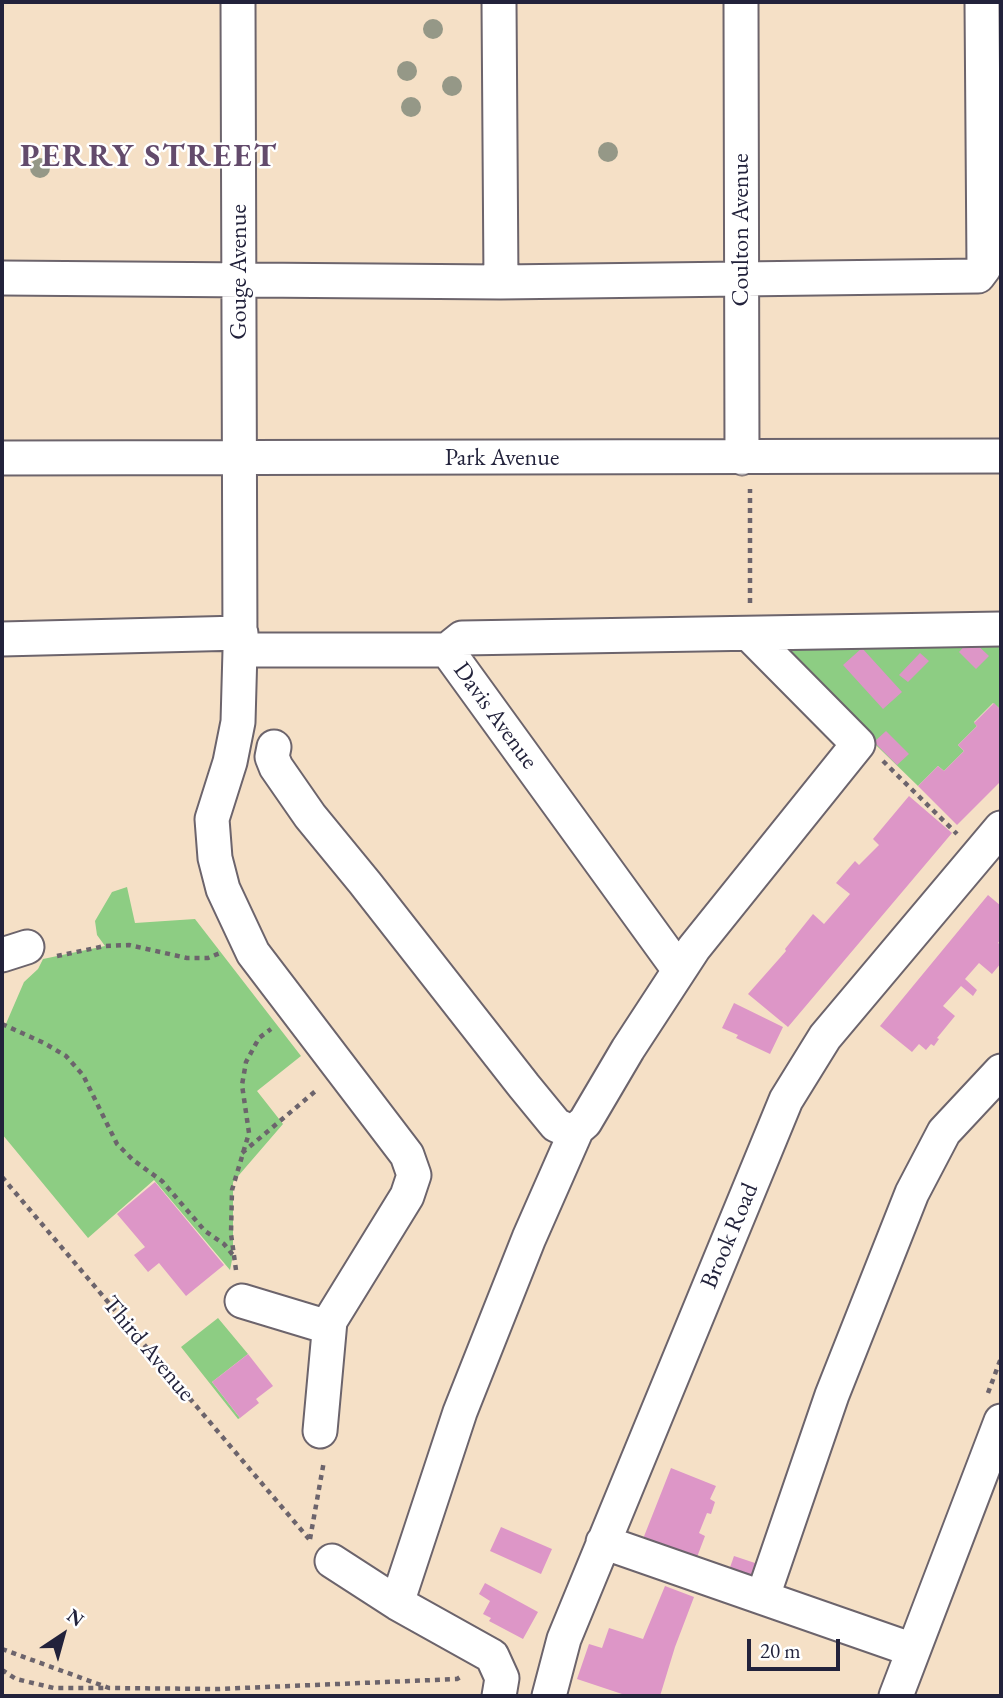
<!DOCTYPE html>
<style>
body{margin:0}
#map{position:relative;width:1003px;height:1698px;overflow:hidden;background:#f5e0c6;font-family:"EB Garamond",serif}
canvas{display:block}
.frame{position:absolute;inset:0;border:4px solid #22223b;pointer-events:none}
.north{position:absolute;left:28px;top:1600px;width:70px;height:70px;-webkit-text-stroke:5px #fff;paint-order:stroke;rotate:36deg;font-size:19px;font-weight:700;line-height:28px;text-align:center;color:#22223b}
.north::after{content:'';display:block;margin:auto;width:24px;height:32px;background:#22223b;clip-path:polygon(50% 0,100% 100%,50% 72%,0 100%)}
.scale{position:absolute;left:747px;top:1639px;width:93px;height:32px;box-sizing:border-box;border:4px solid #22223b;border-top:0;padding-left:9px;font-size:21px;line-height:24px;white-space:nowrap;color:#22223b;-webkit-text-stroke:5px #fff;paint-order:stroke}
</style>
<div id="map">
<canvas width="1003" height="1698"></canvas>
<div class="frame"></div>
<div class="north">N</div>
<div class="scale">20 m</div>
</div>
<script>
const ctx = document.querySelector('canvas').getContext('2d');
ctx.lineJoin = 'round';
function fill(path, color) { ctx.fillStyle = color; ctx.fill(path, 'evenodd'); }
const shape = rows => new Path2D(rows.map(r => 'M' + r).join(''));
function trace(path, color, width, dash) { ctx.strokeStyle = color; ctx.lineWidth = width; ctx.lineCap = dash ? 'butt' : 'round'; ctx.setLineDash(dash || []); ctx.stroke(path); }
function label(font, color, halo, rows, align = 'center') {
  ctx.font = font + ' "EB Garamond",serif'; ctx.lineWidth = 5; ctx.setLineDash([]); ctx.textBaseline = 'middle'; ctx.strokeStyle = halo; ctx.fillStyle = color; for (const [text, x, y, turn = 0] of rows) {
    ctx.save(); ctx.translate(x, y); ctx.rotate((+turn || 0) * Math.PI / 180); ctx.textAlign = isNaN(turn) ? turn : align; if (halo) ctx.strokeText(text, 0, 0); ctx.fillText(text, 0, 0); ctx.restore();
  }
}
fill(shape([
 [1001,638,1001,710,993,703,974,722,977,726,958,745,964,751,944,771,938,766,918,786,770,642],
 [127,887,135,923,195,919,301,1056,257,1091,283,1124,233,1182,233,1255,230,1270,154,1180,88,1238,2,1134,2,1027,5,1026,24,982,38,969,43,959,105,946,97,935,95,921,112,892],
 [218,1318,248,1354,212,1382,240,1418,238,1419,181,1347]
]), '#8dcd83');
fill(shape([
 [971,639,989,656,976,669,959,652],
 [862,648,902,692,883,709,843,665],
 [920,653,929,661,908,682,899,675],
 [994,703,1001,710,1001,781,957,825,918,786,938,766,944,771,964,751,958,745,977,726,974,723],
 [886,731,909,754,897,765,874,742],
 [909,796,952,833,788,1027,748,994,786,951,785,949,813,914,824,924,850,894,836,883,855,861,859,865,879,845,873,839],
 [988,895,1001,906,1001,939,998,943,1001,945,1001,963,992,974,979,963,965,979,977,990,973,996,961,986,943,1006,955,1016,937,1038,939,1039,934,1046,931,1044,926,1050,919,1044,912,1052,880,1026],
 [734,1003,783,1027,770,1054,736,1038,738,1035,722,1028],
 [155,1182,224,1265,186,1296,159,1263,148,1272,134,1255,145,1247,117,1214],
 [248,1354,273,1386,256,1399,259,1403,240,1418,212,1382],
 [671,1468,716,1486,710,1499,715,1502,711,1514,707,1513,699,1533,705,1536,694,1565,641,1544],
 [501,1527,552,1549,541,1574,490,1551],
 [734,1556,764,1566,757,1586,727,1576],
 [485,1583,538,1612,523,1639,489,1621,491,1618,483,1614,490,1601,479,1594],
 [665,1586,694,1597,675,1647,660,1696,628,1696,577,1679,589,1644,602,1648,609,1628,643,1639]
]), '#dd96c7');
const minor = shape([
 [238,2,240,650,238,722,230,762,212,819,215,858,223,889,253,953,407,1155,414,1175,407,1196,330,1321,320,1431],
 [499,2,501,282],
 [741,2,742,458],
 [2,278,501,282,978,276,984,268,982,2],
 [2,458,1001,456],
 [2,639,241,633],
 [240,650,447,650,679,970],
 [447,650,462,638,1001,629],
 [274,747,272,757,276,767,310,816,365,883,524,1086,556,1125,569,1131,577,1129],
 [2,955,27,947],
 [242,1301,328,1327],
 [603,1542,913,1650],
 [332,1561,397,1603,492,1656,502,1678,499,1696],
 [763,1596,832,1395,912,1193,944,1132,1001,1071],
 [397,1603,460,1412,529,1238,577,1129,585,1122,628,1049,694,948,858,744,750,635],
 [549,1696,564,1639,786,1100,825,1037,1001,828],
 [896,1696,1001,1421]
]);
trace(minor, '#6c646c', 37);
trace(shape([
 [750,603,750,489],
 [883,761,957,834],
 [57,956,105,946,129,945,187,958,208,958,220,953],
 [2,1024,44,1043,66,1056,83,1075,117,1144,133,1160,162,1181,205,1231,224,1244,233,1255],
 [242,1153,318,1089],
 [2,1177,309,1539],
 [236,1270,231,1234,232,1190,249,1133,242,1085,246,1062,259,1038,271,1029],
 [988,1393,1001,1358],
 [310,1539,324,1461],
 [2,1649,109,1688,218,1689,457,1679,462,1676],
 [2,1670,16,1679,54,1688,106,1688]
]), '#6c646c', 4.5, [5, 5]);
trace(minor, '#fff', 33);
ctx.fillStyle = '#959887';
for (const [x, y] of [
 [433,29],
 [407,71],
 [452,86],
 [411,107],
 [608,152],
 [40,168]
]) { ctx.beginPath(); ctx.arc(x, y, 10, 0, 2 * Math.PI); ctx.fill(); }
label('24px', '#22223b', '#fff', [
 ["Coulton Avenue",741,230,-90],
 ["Gouge Avenue",239,272,-90],
 ["Park Avenue",502,458],
 ["Davis Avenue",495,716,54],
 ["Brook Road",730,1236,-67],
 ["Third Avenue",148,1349,50]
]);
ctx.letterSpacing = '2px';
label('bold 32px', '#634b6c', '#fff', [
 ["PERRY STREET",149,157]
]);
ctx.letterSpacing = '0px';
</script>
